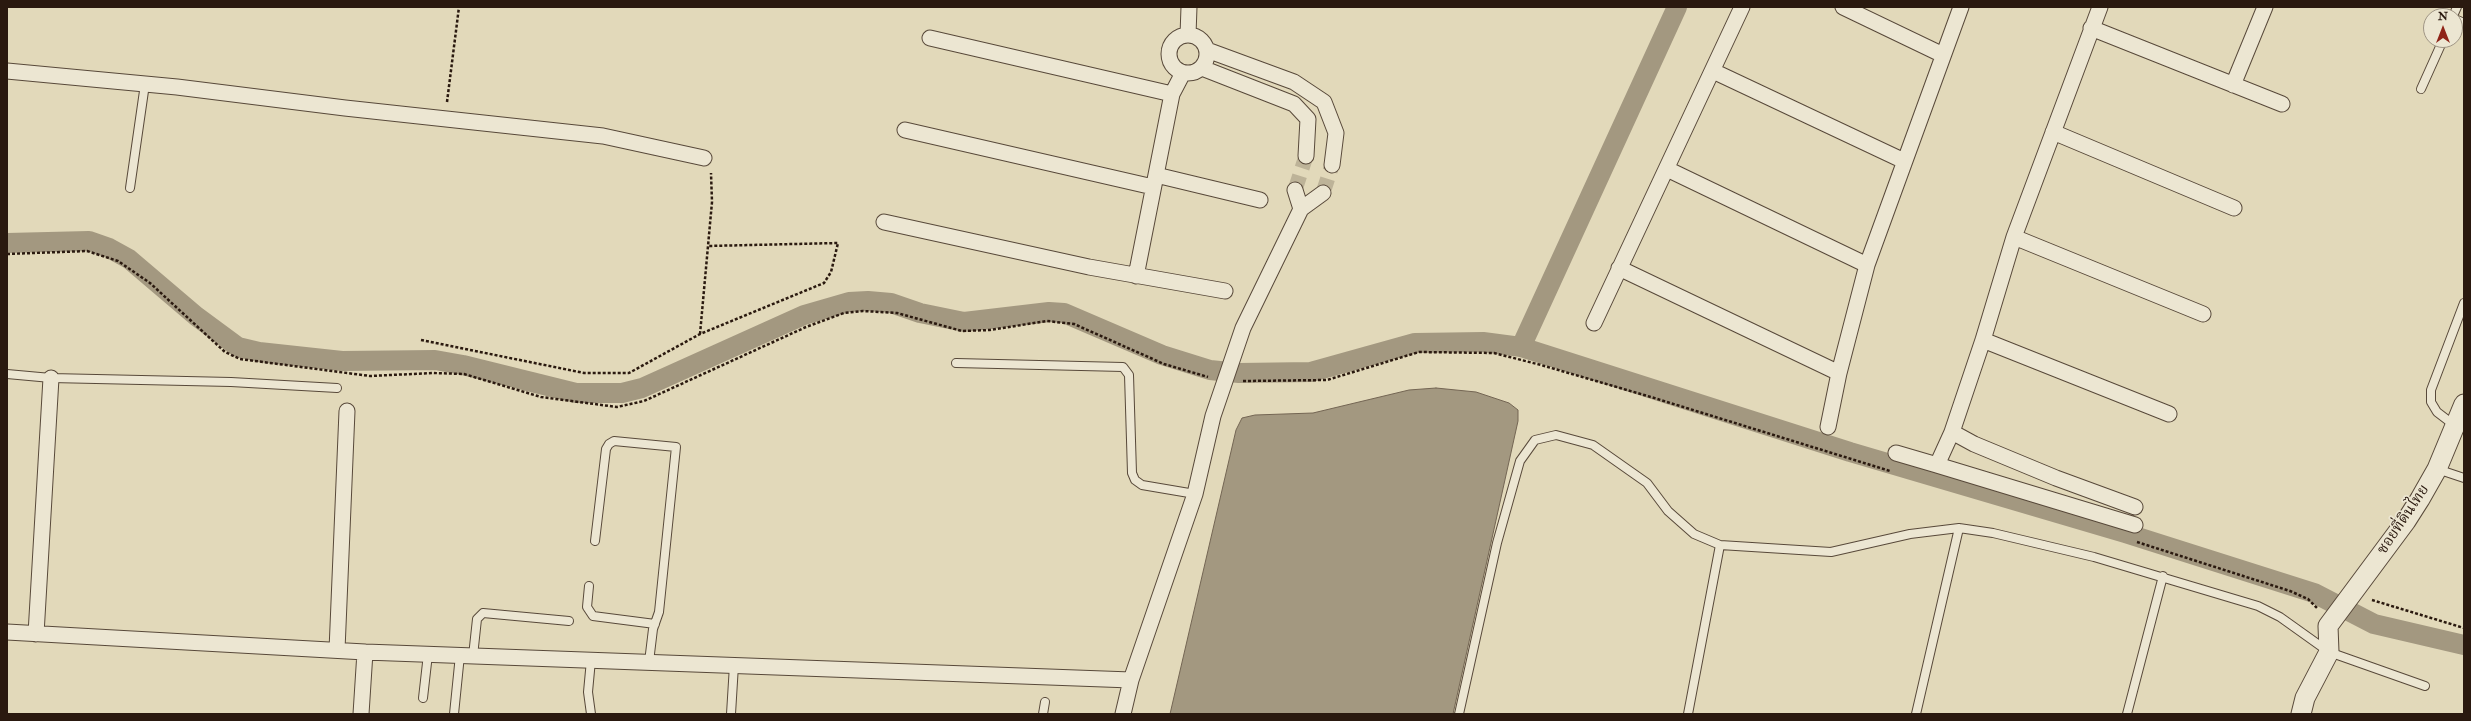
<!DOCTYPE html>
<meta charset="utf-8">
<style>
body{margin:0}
#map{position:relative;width:2471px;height:721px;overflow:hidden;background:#e2d9ba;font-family:"IM FELL Double Pica",serif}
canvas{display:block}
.frame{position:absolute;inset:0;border:8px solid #2a190f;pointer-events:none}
.north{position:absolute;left:2423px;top:8px;width:40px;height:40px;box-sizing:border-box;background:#ece6d2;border:1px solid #9e9484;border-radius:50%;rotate:0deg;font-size:11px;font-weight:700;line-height:16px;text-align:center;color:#2a190f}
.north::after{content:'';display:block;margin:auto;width:14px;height:18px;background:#8f2418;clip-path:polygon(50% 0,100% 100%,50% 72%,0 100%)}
</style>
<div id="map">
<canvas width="2471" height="721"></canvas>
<div class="frame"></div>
<div class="north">N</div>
</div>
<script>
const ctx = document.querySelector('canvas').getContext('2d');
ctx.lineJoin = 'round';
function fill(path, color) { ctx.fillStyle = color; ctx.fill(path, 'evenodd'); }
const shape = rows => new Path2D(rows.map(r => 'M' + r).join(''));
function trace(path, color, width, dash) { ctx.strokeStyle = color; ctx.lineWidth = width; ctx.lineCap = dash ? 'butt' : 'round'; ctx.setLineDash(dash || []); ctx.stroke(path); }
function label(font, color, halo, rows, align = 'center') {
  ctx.font = font + ' "IM FELL Double Pica","Noto Serif Thai",serif'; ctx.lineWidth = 3.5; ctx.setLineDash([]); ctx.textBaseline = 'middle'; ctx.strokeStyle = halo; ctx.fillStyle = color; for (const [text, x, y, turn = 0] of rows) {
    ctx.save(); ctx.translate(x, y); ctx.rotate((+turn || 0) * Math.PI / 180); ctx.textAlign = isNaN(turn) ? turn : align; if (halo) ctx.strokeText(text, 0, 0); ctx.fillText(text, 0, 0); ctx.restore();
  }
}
const water = shape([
 [1436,388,1476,392,1509,403,1518,410,1518,421,1453,714,1170,714,1236,430,1242,418,1255,415,1313,413,1409,390,1436,388]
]);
fill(water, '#a39880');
trace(water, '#736553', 1);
trace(shape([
 [7,243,89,241,109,248,129,259,196,316,238,347,259,352,342,361,435,360,463,365,576,393,622,393,642,388,804,315,849,302,868,301,891,303,920,313,964,322,1049,312,1064,313,1162,355,1210,370,1239,373,1311,372,1415,343,1483,342,1521,347,1850,452,2125,533,2314,593,2374,624,2464,645],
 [1521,347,1677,7]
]), '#a39880', 20);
trace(shape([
 [1295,190,1306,156],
 [1323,193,1332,165]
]), '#bdb398', 15, [15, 8]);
const service = shape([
 [2453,16,2457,7],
 [2455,19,2464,23],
 [2421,89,2443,40],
 [130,188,145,84],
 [956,363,1123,367,1129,375,1132,473,1135,480,1142,485,1195,494],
 [7,374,51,378,231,382,337,388],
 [2454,425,2437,412,2431,402,2431,390,2464,303],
 [2437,469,2464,478],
 [595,541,606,449,609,444,614,441,676,447,659,612,653,629,649,662],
 [589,586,587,607,593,616,655,624],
 [473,656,477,619,483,613,569,621],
 [591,660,588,692,591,714],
 [423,698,428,654],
 [454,714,460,655],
 [731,714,734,665],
 [1043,714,1045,702],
 [1459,714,1497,543,1520,461,1535,440,1556,435,1593,445,1647,483,1668,511,1694,534,1720,545,1831,552,1910,534,1959,528,1993,533,2094,557,2258,606,2280,617,2329,652,2425,686],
 [1688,714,1720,545],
 [1916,714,1959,528],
 [2127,714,2163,576]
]);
const minor = shape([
 [1843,7,1943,55],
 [2100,7,2014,237,1983,340,1952,432,1974,444,2056,478,2135,507],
 [2091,28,2282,104],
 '1169 54a19 19 0 1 1 38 0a19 19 0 1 1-38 0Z',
 [1188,35,1189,7],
 [930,38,1172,94],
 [1207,50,1294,82,1324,102,1336,133,1332,165],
 [1202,68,1294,104,1308,119,1306,156],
 [7,71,177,87,345,108,603,136,704,158],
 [1713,71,1904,161],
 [2233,85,2265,7],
 [905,130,1153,187],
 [2053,132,2234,208],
 [1667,169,1867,265],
 [1156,175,1260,200],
 [1295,190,1301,209],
 [884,222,1089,267,1225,291],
 [2014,237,2203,314],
 [1619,268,1839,373],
 [1136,276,1172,94,1183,73],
 [1594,323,1742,7],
 [1983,340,2169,414],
 [1828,427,1839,373,1867,265,1961,7],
 [1896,453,1937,465,1952,432],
 [1937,465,2135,525],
 [7,632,365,652,1131,680],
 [36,634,51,378],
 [337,650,347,411],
 [361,714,365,652],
 [1123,714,1131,680,1195,494,1213,416,1243,328,1301,209,1323,193]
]);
const tertiary = shape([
 [2301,714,2305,698,2329,652,2328,626,2406,521,2420,499,2437,469,2464,404]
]);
trace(service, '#58493a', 10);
trace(minor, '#58493a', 17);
trace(tertiary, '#58493a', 21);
trace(shape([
 [447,102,459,7],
 [7,254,87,251,118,261,150,283,225,352,240,359,370,376,433,373,464,374,541,397,617,407,644,401,806,327,844,313,863,311,897,313,962,331,990,330,1047,321,1074,324,1164,364,1208,377],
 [700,334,712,202,711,173],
 [421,340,584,373,629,373,700,334,824,283,831,272,838,243,708,246],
 [1243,381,1327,380,1419,352,1494,353,1541,365,1651,397,1890,471],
 [2137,542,2290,591,2308,599,2317,608],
 [2372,600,2464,628]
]), '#2a190f', 2.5, [3, 2]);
trace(service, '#ece6d2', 8);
trace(minor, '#ece6d2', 15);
trace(tertiary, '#ece6d2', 19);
label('15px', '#2a190f', '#ece6d2', [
 ["ซอยที่ดินไทย",2404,520,-56]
]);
</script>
